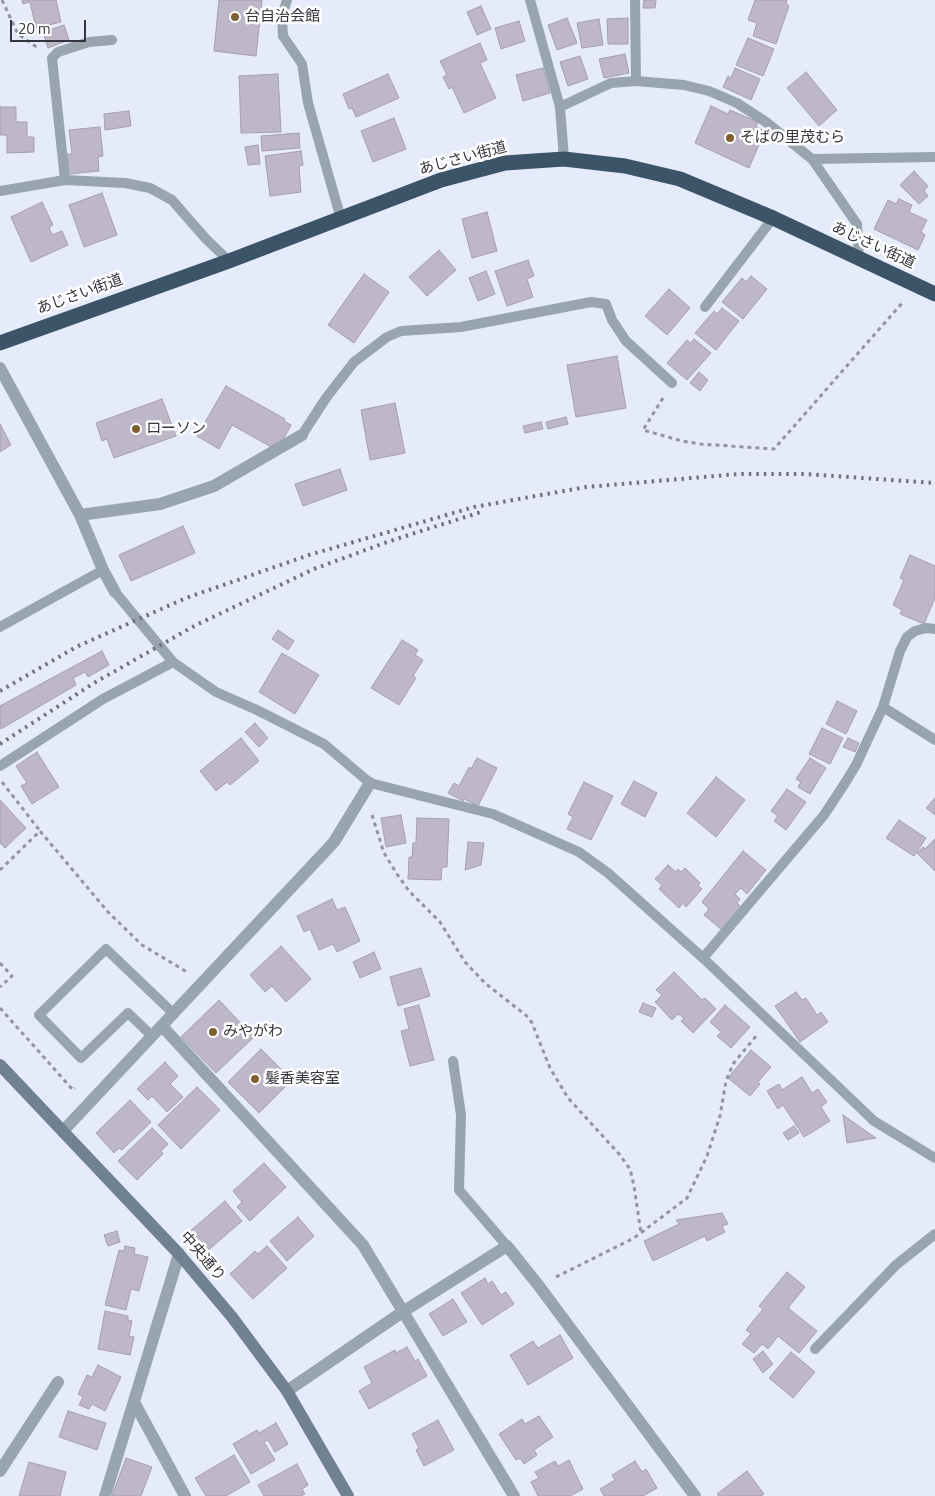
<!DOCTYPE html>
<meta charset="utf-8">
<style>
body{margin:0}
#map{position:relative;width:935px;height:1496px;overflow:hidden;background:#e6ebfc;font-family:"Titillium Web",sans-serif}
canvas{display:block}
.scale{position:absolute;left:10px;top:20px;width:76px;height:22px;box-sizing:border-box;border:2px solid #34363d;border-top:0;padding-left:6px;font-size:15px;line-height:18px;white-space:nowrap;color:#34363d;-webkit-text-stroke:4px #fff;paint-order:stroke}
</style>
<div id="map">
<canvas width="935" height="1496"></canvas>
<div class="scale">20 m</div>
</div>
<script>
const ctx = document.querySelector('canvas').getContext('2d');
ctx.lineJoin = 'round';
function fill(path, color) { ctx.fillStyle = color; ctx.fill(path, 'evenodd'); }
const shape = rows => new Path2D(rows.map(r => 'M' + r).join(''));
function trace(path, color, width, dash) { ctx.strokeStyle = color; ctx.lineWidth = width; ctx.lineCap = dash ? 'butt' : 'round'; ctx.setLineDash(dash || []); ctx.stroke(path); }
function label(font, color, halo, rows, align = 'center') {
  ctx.font = font + ' "Titillium Web","Noto Sans JP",sans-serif'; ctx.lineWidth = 5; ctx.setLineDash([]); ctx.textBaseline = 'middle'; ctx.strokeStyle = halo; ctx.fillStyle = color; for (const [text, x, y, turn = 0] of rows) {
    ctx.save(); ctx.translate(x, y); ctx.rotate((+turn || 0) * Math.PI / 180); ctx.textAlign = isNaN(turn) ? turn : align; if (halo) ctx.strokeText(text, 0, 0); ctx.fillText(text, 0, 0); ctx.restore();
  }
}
const building = shape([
 [22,0,56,0,61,22,36,28,30,2,23,4,22,0],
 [219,0,262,0,256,56,214,51,219,0],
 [644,0,656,0,655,8,643,8,644,0],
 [755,0,787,0,786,4,789,6,776,44,753,36,757,23,748,20,755,0],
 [481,6,491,29,477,35,467,12,481,6],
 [567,18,577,43,557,50,548,25,567,18],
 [628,18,628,44,608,44,607,19,628,18],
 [599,19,603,45,582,48,577,23,599,19],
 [519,21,525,41,501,49,495,28,519,21],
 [64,25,69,40,48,48,43,32,64,25],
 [748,38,774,49,763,76,736,65,748,38],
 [480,43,487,60,480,63,496,98,464,113,452,87,449,89,443,77,447,75,440,61,480,43],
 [625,54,629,73,604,78,599,59,625,54],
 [580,56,588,79,568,86,560,62,580,56],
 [543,68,550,93,523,101,516,75,543,68],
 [735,68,760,79,751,100,723,87,728,76,731,78,735,68],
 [806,72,837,110,819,126,787,88,806,72],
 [278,74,281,132,241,133,239,76,278,74],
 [388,74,399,98,356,117,352,108,349,109,343,94,388,74],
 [711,106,728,114,730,110,758,122,756,127,765,131,749,168,695,143,711,106],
 [0,107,16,107,16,122,27,122,27,137,34,137,34,152,7,153,7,135,0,135,0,107],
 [129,111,131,126,105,130,104,114,129,111],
 [394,118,406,149,373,162,361,131,394,118],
 [100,127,103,156,98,157,99,171,69,174,67,154,72,154,69,130,100,127],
 [299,133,300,148,262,151,261,136,299,133],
 [258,145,260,164,248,165,245,147,258,145],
 [301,151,303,165,299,166,301,192,270,196,265,156,301,151],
 [914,171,928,186,924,191,928,196,919,204,900,185,914,171],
 [102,193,117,235,84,247,69,205,102,193],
 [899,199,912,205,909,212,927,220,921,232,925,235,918,250,874,229,888,200,896,204,899,199],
 [42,202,53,225,49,227,52,235,62,231,68,245,31,262,11,217,42,202],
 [487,212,497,251,472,258,462,219,487,212],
 [439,250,456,270,427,296,409,277,439,250],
 [528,260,534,276,527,279,533,297,507,306,495,271,528,260],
 [486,271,495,294,478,301,469,278,486,271],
 [364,274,389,292,354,343,328,325,364,274],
 [751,276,767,289,743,319,722,302,742,278,746,282,751,276],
 [669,289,690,308,667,335,645,316,669,289],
 [722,308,739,321,716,350,695,333,714,311,717,314,722,308],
 [694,339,711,353,687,380,667,363,687,340,691,343,694,339],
 [617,356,626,408,576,417,567,365,617,356],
 [699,372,708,380,700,391,690,383,699,372],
 [226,386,285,419,284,421,291,425,280,446,275,443,273,448,232,425,219,449,197,436,226,386],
 [162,399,176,436,114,458,107,439,102,441,96,423,162,399],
 [395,403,405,453,370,460,361,410,395,403],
 [566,417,568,424,548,429,546,422,566,417],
 [541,422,543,429,525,433,523,426,541,422],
 [0,424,11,445,0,452,0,424],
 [340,469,347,490,303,506,295,484,340,469],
 [183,526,195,553,131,581,119,555,183,526],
 [910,555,935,566,935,598,924,624,900,614,902,610,893,605,904,580,900,578,910,555],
 [278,630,294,641,288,650,272,639,278,630],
 [402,640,418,650,415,655,423,660,413,676,416,678,399,705,371,688,402,640],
 [102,651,109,665,88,677,85,672,73,678,76,685,1,729,0,727,0,706,102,651],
 [282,653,319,675,295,714,259,692,282,653],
 [837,701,857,711,846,734,826,724,837,701],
 [255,723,268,738,259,747,245,732,255,723],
 [822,728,843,738,830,764,809,754,822,728],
 [241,738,259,761,230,785,227,782,216,791,200,771,241,738],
 [848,738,859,743,855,752,843,747,848,738],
 [37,752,59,787,32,804,21,786,27,783,16,766,37,752],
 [477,758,497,768,478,806,464,799,463,801,448,793,454,783,459,786,469,767,471,769,477,758],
 [810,758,826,768,810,794,798,787,801,782,796,779,810,758],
 [716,777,745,800,716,837,687,813,716,777],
 [634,781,657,793,645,817,621,804,634,781],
 [584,782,613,796,591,840,567,829,573,817,568,814,584,782],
 [787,789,806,802,786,830,774,821,778,816,771,811,787,789],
 [935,798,935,815,926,808,935,798],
 [0,800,26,828,5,848,0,843,0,800],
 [401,815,406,843,386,847,381,818,401,815],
 [417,818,449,819,447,867,442,867,441,880,408,879,409,857,412,857,413,843,416,843,417,818],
 [899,820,926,838,914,856,886,838,899,820],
 [935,839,935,871,917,853,923,847,925,849,935,839],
 [468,842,484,843,481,865,465,870,468,842],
 [743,851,766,870,747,894,741,888,735,894,740,899,737,903,741,907,722,930,704,915,709,909,702,902,743,851],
 [668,865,676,872,678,869,681,872,685,868,700,883,698,886,702,889,686,907,683,903,679,908,659,889,662,885,655,879,668,865],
 [332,899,337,910,345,907,360,941,337,952,333,944,319,950,310,929,304,932,297,916,332,899],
 [281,946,311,979,286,1002,272,986,265,992,250,975,281,946],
 [374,952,381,969,360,978,353,962,374,952],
 [421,968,430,996,398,1006,390,977,421,968],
 [674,972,702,1000,705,998,716,1009,693,1033,681,1021,684,1018,678,1014,672,1020,655,1002,662,995,656,990,674,972],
 [796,992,802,1000,806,998,817,1015,821,1012,828,1022,800,1042,775,1006,796,992],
 [219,1000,254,1037,216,1073,181,1037,219,1000],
 [643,1003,656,1008,652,1017,639,1012,643,1003],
 [419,1005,434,1060,410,1066,401,1031,409,1029,404,1009,419,1005],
 [725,1005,750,1027,731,1048,717,1036,721,1032,710,1022,725,1005],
 [261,1049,292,1080,259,1113,228,1082,261,1049],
 [751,1050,771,1067,758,1082,760,1084,750,1096,728,1078,751,1050],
 [165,1062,178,1076,170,1084,183,1097,167,1112,152,1096,148,1100,137,1089,165,1062],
 [802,1077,812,1093,818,1089,827,1102,821,1107,830,1121,804,1137,783,1105,778,1109,767,1091,779,1084,782,1090,802,1077],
 [197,1087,220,1110,181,1149,158,1125,197,1087],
 [130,1100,151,1122,122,1150,119,1148,114,1153,96,1133,130,1100],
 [843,1115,876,1138,847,1143,843,1115],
 [794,1126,799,1133,788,1140,783,1133,794,1126],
 [152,1128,168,1144,161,1151,163,1154,137,1180,118,1161,152,1128],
 [264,1163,286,1187,250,1221,237,1207,242,1202,233,1191,264,1163],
 [225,1201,242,1221,205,1253,188,1233,225,1201],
 [722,1213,728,1224,722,1226,725,1232,707,1241,705,1236,653,1261,644,1241,679,1224,676,1220,722,1213],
 [298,1217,314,1236,287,1261,270,1241,298,1217],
 [117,1231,120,1242,108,1246,104,1235,117,1231],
 [125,1246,135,1248,134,1254,148,1257,139,1291,131,1289,126,1310,105,1305,119,1250,124,1251,125,1246],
 [267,1246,287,1268,253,1299,230,1274,255,1251,258,1254,267,1246],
 [787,1272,805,1287,788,1308,817,1331,799,1353,778,1336,768,1349,762,1344,754,1353,742,1344,751,1334,746,1330,763,1309,759,1306,787,1272],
 [485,1278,488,1284,492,1281,501,1295,506,1292,514,1304,482,1325,461,1293,485,1278],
 [453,1299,467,1322,443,1336,429,1314,453,1299],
 [105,1311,128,1316,128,1320,132,1321,129,1336,134,1337,130,1355,98,1349,105,1311],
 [560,1335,573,1358,528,1385,510,1355,533,1341,538,1348,560,1335],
 [407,1347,415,1361,418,1359,427,1376,369,1409,359,1391,372,1383,364,1367,395,1350,396,1353,407,1347],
 [763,1351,773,1364,763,1373,753,1359,763,1351],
 [791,1352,815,1372,793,1398,769,1378,791,1352],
 [98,1365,121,1377,105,1411,92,1404,89,1409,79,1405,83,1397,78,1394,87,1375,92,1377,98,1365],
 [68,1411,106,1423,97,1450,59,1437,68,1411],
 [539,1416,553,1437,534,1450,537,1455,524,1464,520,1458,516,1460,499,1434,522,1419,525,1424,539,1416],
 [438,1420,454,1450,424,1466,416,1450,419,1448,412,1434,438,1420],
 [276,1423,288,1444,275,1452,268,1440,264,1442,275,1460,251,1474,233,1444,257,1430,259,1433,276,1423],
 [234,1455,250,1482,226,1496,206,1496,195,1478,234,1455],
 [126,1458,152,1467,141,1496,112,1496,126,1458],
 [569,1460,583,1489,570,1496,538,1496,531,1482,539,1478,535,1472,555,1461,558,1466,569,1460],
 [635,1461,642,1472,646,1469,657,1488,643,1496,604,1496,600,1489,615,1480,612,1475,635,1461],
 [29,1462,66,1472,60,1496,19,1496,29,1462],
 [297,1464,308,1485,302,1489,305,1494,301,1496,264,1496,258,1485,297,1464],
 [747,1471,764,1494,761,1496,719,1496,717,1494,747,1471]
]);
fill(building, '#beb7c7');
trace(building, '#a59eae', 1);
trace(shape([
 [2,0,18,34,38,48],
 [663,398,643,430,682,441,700,444,774,449,903,302],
 [2,782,40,831],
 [372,815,384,853,397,874,409,891,440,922,465,962,485,983,528,1017,532,1023,550,1068,568,1098,620,1155,630,1169,634,1186,641,1233],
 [0,870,40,831,108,912,142,945,187,972],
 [0,963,12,976,0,987],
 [0,1008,73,1090,75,1088],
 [556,1277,634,1238,687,1198,707,1156,720,1116,726,1081,733,1064,757,1035]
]), '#9295a1', 3, [4, 4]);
trace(shape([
 [287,0,282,16,283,36,302,64,308,103,341,219],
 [530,0,560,107],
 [635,0,636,81],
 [564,159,560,107,611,83,636,81,684,85,709,91,737,103,766,122,812,159,857,224,859,259],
 [812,159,935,157],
 [65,180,52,58,58,52,89,42,112,40],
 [0,191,65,180,125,183,150,188,172,200,206,239,229,261],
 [705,307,773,218],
 [302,435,326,398,354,362,387,337,401,331,461,327,591,302,606,304,612,320,626,341,672,383],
 [115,592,173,662,216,692,257,710,324,744,370,783,493,814,579,852,608,873,703,958,874,1121,935,1158],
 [0,627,103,570],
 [883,707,935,740],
 [0,766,103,699,173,662],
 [703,958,824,815,845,783,856,765,883,707,900,651,907,637,915,631,926,628,935,629],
 [152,1036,128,1013,81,1058,39,1015,106,949,174,1014],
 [453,1061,461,1115,459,1190,507,1246],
 [815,1349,896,1265,935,1234]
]), '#98a4ae', 10);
trace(shape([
 [0,368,80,515,103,570,115,592],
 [80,515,160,504,214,486,302,435],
 [162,1026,363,1245,514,1496],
 [63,1131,334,842,370,783],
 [287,1391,404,1311,507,1246,539,1286,695,1496],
 [134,1402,185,1496],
 [0,1471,58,1382],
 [105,1496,179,1254]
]), '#98a4ae', 12);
trace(shape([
 [0,1065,179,1254,232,1317,287,1391,348,1496]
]), '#708290', 12);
trace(shape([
 [0,343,229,261,441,180,505,163,564,159,625,166,680,179,773,218,935,294]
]), '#3b5467', 15);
trace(shape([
 [0,691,76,647,186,598,309,555,474,507,586,487,739,474,805,474,935,483],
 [0,744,94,683,196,625,314,569,390,541,481,512]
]), '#70737e', 4, [2.5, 5]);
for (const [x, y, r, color] of [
 [235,17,5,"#7d6033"],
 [730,138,5,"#7d6033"],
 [136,429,5,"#7d6033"],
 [213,1032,5,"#7d6033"],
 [255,1079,5,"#7d6033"]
]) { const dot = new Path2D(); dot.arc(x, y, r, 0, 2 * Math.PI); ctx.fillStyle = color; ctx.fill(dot); trace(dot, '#fff', 2); }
label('15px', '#34363d', '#fff', [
 ["台自治会館",245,17],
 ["そばの里茂むら",740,138],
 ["ローソン",146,429],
 ["みやがわ",223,1032],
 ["髪香美容室",265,1079]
], 'left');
label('15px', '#34363d', '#fff', [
 ["あじさい街道",463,159,-15],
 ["あじさい街道",873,246,25],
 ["あじさい街道",80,295,-20],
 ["中央通り",202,1257,49]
]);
</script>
